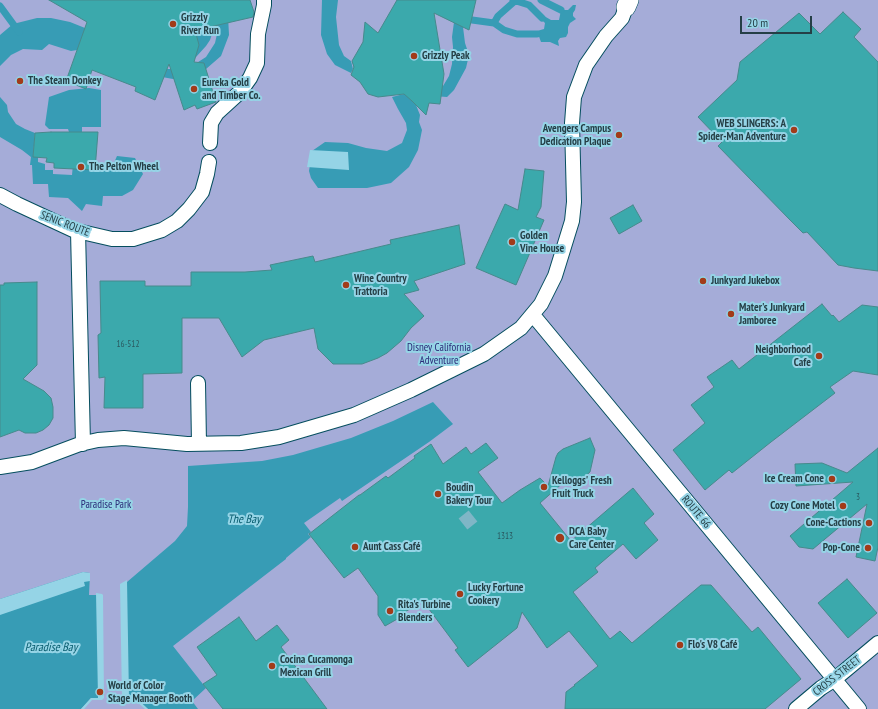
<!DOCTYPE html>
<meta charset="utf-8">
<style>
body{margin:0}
#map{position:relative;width:878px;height:709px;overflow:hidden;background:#95d4e6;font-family:"PT Sans Narrow",sans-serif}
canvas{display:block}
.scale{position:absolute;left:740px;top:16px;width:72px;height:18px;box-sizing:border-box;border:2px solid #253f46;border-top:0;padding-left:5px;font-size:12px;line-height:14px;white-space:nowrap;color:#253f46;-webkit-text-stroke:3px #95d4e6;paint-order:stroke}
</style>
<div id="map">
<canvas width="878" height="709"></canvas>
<div class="scale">20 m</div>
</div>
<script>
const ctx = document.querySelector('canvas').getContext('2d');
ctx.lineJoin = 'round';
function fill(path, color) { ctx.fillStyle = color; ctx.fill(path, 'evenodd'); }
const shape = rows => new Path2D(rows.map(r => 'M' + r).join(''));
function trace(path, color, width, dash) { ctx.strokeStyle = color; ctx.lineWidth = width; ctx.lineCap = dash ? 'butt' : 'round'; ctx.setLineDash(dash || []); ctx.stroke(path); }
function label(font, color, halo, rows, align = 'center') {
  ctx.font = font + ' "PT Sans Narrow",sans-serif'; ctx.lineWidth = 4; ctx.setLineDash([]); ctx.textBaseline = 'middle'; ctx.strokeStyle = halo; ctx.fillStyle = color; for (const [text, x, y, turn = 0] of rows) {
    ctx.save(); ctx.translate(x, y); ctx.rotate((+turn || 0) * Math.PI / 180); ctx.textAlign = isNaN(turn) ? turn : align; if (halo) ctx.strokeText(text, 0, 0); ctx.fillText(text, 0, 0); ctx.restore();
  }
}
fill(shape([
 [0,0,878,0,878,709,0,709]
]), '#a5acd8');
fill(shape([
 [224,0,228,16,229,35,221,56,206,69,186,77,173,79,162,77,77,50,71,51,49,44,42,50,23,49,11,55,0,66,0,35,13,24,37,18,51,18,70,22,90,30,212,22,212,34,210,40,206,46,196,57,177,65,164,63,163,69,171,69,195,64,206,57,215,43,217,34,214,13],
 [322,0,338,0,336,17,339,45,344,56,351,61,353,69,351,73,335,65,327,54,321,35],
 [470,0,463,27,465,43,469,55,466,68,454,90,447,97,406,94,416,105,420,115,419,122,422,130,418,150,409,167,391,183,367,188,318,188,311,178,309,171,312,151,325,142,348,143,366,148,387,151,402,143,407,130,406,123,398,109,392,97,404,94,389,93,354,69,352,61,372,71,422,85,443,86,449,76,452,64,453,47,452,37,454,22],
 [573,5,576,5,575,10,573,13,573,16,576,19,570,23,568,27,568,33,566,37,560,38,558,41,559,46,550,42,541,42,537,31,544,29,545,23,540,18,544,16,551,20,559,20,561,10,568,10],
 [89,88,101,90,101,127,82,127,82,132,69,132,68,129,49,129,45,125,49,97,69,90],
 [0,97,7,105,8,112,16,124,25,129,35,133,33,157,38,157,38,162,45,164,45,170,53,170,53,174,72,175,73,164,113,165,117,156,135,158,143,174,133,190,122,196,103,196,102,206,86,204,82,211,68,198,49,197,48,184,33,184,32,165,30,165,31,157,22,150,0,137],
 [433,402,453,424,429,442,342,501,340,498,304,523,311,532,308,534,311,537,286,558,286,559,173,646,206,688,192,701,198,709,148,709,137,699,124,698,122,585,127,582,175,541,187,526,188,507,188,466,262,461,293,455,351,438,393,421],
 [83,572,90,573,89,595,101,595,102,698,91,698,81,709,0,709,0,599]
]), '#379cb5');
fill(shape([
 [310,150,348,152,349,170,307,167],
 [83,572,90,573,90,581,84,582,85,586,0,615,0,599],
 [127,580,129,698,137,699,148,709,145,709,136,701,124,700,122,699,120,584],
 [96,593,102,594,103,595,104,698,102,700,92,700,84,709,81,709,91,698,98,698]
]), '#95d4e6');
trace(shape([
 [513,0,529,5,542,18],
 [541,0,561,10],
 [0,6,19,32],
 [472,20,494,23,504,30,517,34,537,34],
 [494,23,498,16,515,1]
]), '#379cb5', 7);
const building = shape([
 [49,0,250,0,254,12,253,17,201,29,194,26,199,45,194,62,204,63,216,102,197,109,195,105,184,110,169,64,155,100,135,91,136,87,92,70,86,89,66,81,87,22,49,0],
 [397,0,476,0,469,30,434,13,444,74,440,104,429,103,426,115,412,101,404,94,378,97,368,94,360,82,351,75,354,67,352,61,363,42,365,22,378,33,397,0],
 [843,12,861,29,854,37,878,62,878,271,854,268,838,265,807,232,803,233,790,220,718,146,722,142,698,117,737,80,740,62,799,13,820,34,843,12],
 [51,132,98,132,95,170,54,168,54,163,46,162,47,158,33,157,35,133,51,132],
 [525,169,544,171,541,207,536,217,544,220,516,285,476,268,505,204,518,210,525,169],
 [633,205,642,221,619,234,610,218,633,205],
 [459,225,465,264,414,281,419,290,404,294,424,316,411,328,401,341,387,353,378,358,362,364,333,364,318,349,314,328,264,340,242,357,219,318,182,318,182,373,143,374,143,408,104,408,105,377,99,378,98,335,101,333,100,281,145,281,145,286,191,286,191,272,245,272,272,270,270,265,313,256,315,262,391,244,390,240,459,225],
 [37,282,37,365,23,379,44,391,51,398,53,407,53,418,49,425,43,430,36,433,25,433,19,430,0,437,0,285,4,285,4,283,37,282],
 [822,304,832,316,833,315,839,322,862,305,878,307,878,375,853,371,830,387,835,393,771,442,732,473,729,470,705,490,673,450,705,423,691,405,714,387,707,377,732,360,739,369,822,304],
 [590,438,595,450,590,472,581,480,572,483,565,481,540,503,571,541,633,488,654,514,644,523,658,540,636,559,623,544,595,568,598,572,573,592,610,639,620,631,632,643,701,585,711,585,752,632,758,627,801,679,765,709,565,709,566,692,574,686,575,686,574,685,598,666,569,631,547,648,522,612,517,628,468,667,455,650,458,648,423,601,400,615,399,618,385,626,378,615,378,596,358,568,344,578,309,534,359,495,360,495,386,476,388,478,415,458,414,456,431,444,443,464,466,447,471,454,486,443,498,458,478,472,502,503,520,490,540,478,548,486,556,457,558,453,563,449,590,438],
 [878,448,878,547,875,561,856,557,867,504,813,549,799,547,790,536,853,482,796,486,795,464,822,463,847,473,878,448],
 [847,579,877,613,848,638,818,603,847,579],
 [239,617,256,641,277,625,289,640,281,647,327,709,223,709,203,684,217,675,197,647,239,617]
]);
fill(building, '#3ba9ac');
trace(building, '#478a8c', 1);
trace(shape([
 [463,524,473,516]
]), '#7fb6c6', 14, [14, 7]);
const pedestrian = shape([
 [210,143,211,123,217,113,240,92,250,78,257,63,258,34,264,5,264,0],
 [0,195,17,204,73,230,112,239,133,239,162,230,177,221,189,209,202,192,207,174,209,162],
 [78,231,83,444],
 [533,315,859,709],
 [198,383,199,444],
 [0,467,32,462,80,444,98,440,124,438,187,444,241,443,279,437,354,415,411,390,484,354,521,328,541,304,555,276,572,221,574,202,572,123,574,97,586,65,606,36,622,18,626,7],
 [796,709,821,688,835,679,878,643]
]);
const minor = shape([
 [626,7,629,0]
]);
trace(pedestrian, '#054e5e', 16);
trace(minor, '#054e5e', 20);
trace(pedestrian, '#fff', 14);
trace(minor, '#fff', 19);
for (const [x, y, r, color] of [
 [173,24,4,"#a23b19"],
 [414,56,4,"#a23b19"],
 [20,81,4,"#a23b19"],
 [194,89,4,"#a23b19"],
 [794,130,4,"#a23b19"],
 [619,135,4,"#a23b19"],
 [81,167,4,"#a23b19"],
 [512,242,4,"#a23b19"],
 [703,281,4,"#a23b19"],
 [346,285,4,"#a23b19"],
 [731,314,4,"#a23b19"],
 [819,356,4,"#a23b19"],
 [832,479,4,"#a23b19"],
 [544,487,4,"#a23b19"],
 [438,494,4,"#a23b19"],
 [843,506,4,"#a23b19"],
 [869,523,4,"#a23b19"],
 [560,538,5,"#a23b19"],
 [355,547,4,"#a23b19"],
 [868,548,4,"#a23b19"],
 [460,594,4,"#a23b19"],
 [390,611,4,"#a23b19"],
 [680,645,4,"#a23b19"],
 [272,666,4,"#a23b19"],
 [100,692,4,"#a23b19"]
]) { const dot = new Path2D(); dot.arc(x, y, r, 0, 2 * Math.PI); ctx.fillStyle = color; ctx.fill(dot); trace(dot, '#95d4e6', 1.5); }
label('9px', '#2a5a60', null, [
 ["16-512",128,344],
 ["3",858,497],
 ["1313",505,536]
]);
label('bold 11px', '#253f46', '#95d4e6', [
 ["Grizzly",181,18],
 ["River Run",181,31],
 ["Grizzly Peak",422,56],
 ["The Steam Donkey",28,81],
 ["Eureka Gold",202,83],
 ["and Timber Co.",202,96],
 ["WEB SLINGERS: A",786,124,"right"],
 ["Spider-Man Adventure",786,137,"right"],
 ["Avengers Campus",611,129,"right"],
 ["Dedication Plaque",611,142,"right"],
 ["The Pelton Wheel",89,167],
 ["Golden",520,236],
 ["Vine House",520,249],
 ["Wine Country",354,279],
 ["Trattoria",354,292],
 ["Junkyard Jukebox",711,281],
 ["Mater's Junkyard",739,308],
 ["Jamboree",739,321],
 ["Neighborhood",811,350,"right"],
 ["Cafe",811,363,"right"],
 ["Ice Cream Cone",824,479,"right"],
 ["Kelloggs' Fresh",552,481],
 ["Fruit Truck",552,494],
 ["Boudin",446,488],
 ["Bakery Tour",446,501],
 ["Cozy Cone Motel",835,506,"right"],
 ["Cone-Cactions",861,523,"right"],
 ["DCA Baby",569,532],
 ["Care Center",569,545],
 ["Aunt Cass Café",363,547],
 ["Pop-Cone",860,548,"right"],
 ["Lucky Fortune",468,588],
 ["Cookery",468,601],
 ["Rita's Turbine",398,605],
 ["Blenders",398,618],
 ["Flo's V8 Café",688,645],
 ["Cocina Cucamonga",280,660],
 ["Mexican Grill",280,673],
 ["World of Color",108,686],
 ["Stage Manager Booth",108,699]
], 'left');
label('11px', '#253f46', '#95d4e6', [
 ["SENIC ROUTE",65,224,21],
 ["ROUTE 66",696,512,50],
 ["CROSS STREET",837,676,-38]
]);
label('11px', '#2b2a77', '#95d4e6', [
 ["Disney California",439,348],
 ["Adventure",439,361],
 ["Paradise Park",106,505]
]);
label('italic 12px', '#075c6e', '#95d4e6', [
 ["The Bay",244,520],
 ["Paradise Bay",51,648]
]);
</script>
